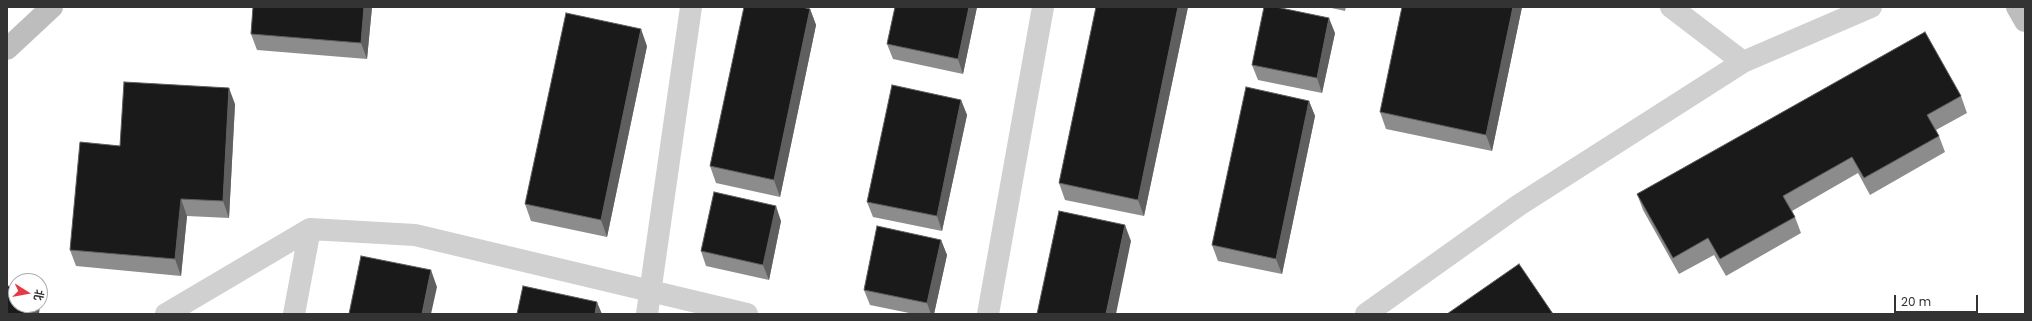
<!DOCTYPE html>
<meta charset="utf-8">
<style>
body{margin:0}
#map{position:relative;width:2032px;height:321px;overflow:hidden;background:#fff;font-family:Poppins,"Noto Sans SC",sans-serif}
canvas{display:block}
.frame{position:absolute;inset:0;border:8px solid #333;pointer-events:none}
.north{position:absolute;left:8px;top:273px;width:40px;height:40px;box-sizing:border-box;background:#fff;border:1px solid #adadad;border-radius:50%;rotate:101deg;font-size:11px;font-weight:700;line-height:16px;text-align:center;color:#333}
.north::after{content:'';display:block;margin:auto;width:14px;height:18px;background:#e63946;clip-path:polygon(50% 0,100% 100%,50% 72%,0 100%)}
.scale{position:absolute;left:1894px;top:295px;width:84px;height:18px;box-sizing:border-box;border:2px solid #333;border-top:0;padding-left:5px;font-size:12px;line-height:14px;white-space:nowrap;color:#333;-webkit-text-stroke:3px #fff;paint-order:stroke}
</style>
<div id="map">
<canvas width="2032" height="321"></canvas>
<div class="frame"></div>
<div class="north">北</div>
<div class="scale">20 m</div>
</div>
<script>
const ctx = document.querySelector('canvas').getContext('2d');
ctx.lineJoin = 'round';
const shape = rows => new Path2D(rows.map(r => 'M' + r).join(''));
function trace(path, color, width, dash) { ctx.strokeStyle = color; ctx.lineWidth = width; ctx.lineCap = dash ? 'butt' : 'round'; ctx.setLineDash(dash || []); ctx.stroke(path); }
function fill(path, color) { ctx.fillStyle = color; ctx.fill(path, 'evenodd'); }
trace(shape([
 [1671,7,1743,62],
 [166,314,310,229,415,235,747,314],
 [294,314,310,229],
 [647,314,691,7],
 [988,314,1043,7],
 [1366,314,1519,205,1743,62,1871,7]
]), '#d0d0d0', 22);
trace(shape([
 [2017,7,2025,21],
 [7,49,52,7]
]), '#bdbdbd', 22);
fill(shape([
 [253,7,372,7,367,59,257,50,251,34],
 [977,7,963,74,893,59,887,44],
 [1096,7,1188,7,1144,216,1065,200,1059,183],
 [1327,7,1346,7,1345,11],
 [1522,7,1492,151,1386,129,1380,112],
 [810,9,816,25,780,197,716,183,710,166],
 [1335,33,1322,93,1258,80,1252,65],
 [647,46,607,237,531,221,525,204],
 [1961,96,1967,113,1936,130,1939,136,1945,152,1870,195,1858,173,1792,211,1795,217,1801,233,1726,276,1714,255,1679,274,1643,210,1637,194],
 [961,100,967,115,942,231,873,217,867,202],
 [1309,101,1315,116,1282,274,1218,261,1212,245],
 [235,104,229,218,187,216,181,276,76,266,70,250,120,146],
 [781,221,769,280,706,266,701,251],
 [941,240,947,255,934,314,914,314,870,305,864,290]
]), '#8c8c8c');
fill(shape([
 [364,7,372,7,367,59,361,43],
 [969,7,977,7,963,74,958,59],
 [1178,7,1188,7,1144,216,1138,200],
 [1513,7,1522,7,1492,151,1486,135],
 [810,9,816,25,780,197,774,180],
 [1329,18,1335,33,1322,93,1317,78],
 [641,29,647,46,607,237,601,220],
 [229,88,235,104,229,218,223,201],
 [961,100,967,115,942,231,937,216],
 [1309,101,1315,116,1282,274,1276,259],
 [181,199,187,216,181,276,175,259],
 [776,206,781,221,769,280,763,265],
 [1125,225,1131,241,1116,314,1106,314],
 [941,240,947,255,934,314,931,314,927,303],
 [431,270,437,287,431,314,422,314],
 [597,302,602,314,595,314],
 [32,305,40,305,39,314,32,314]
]), '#5f5f5f');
const building = shape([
 [253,7,364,7,361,43,251,34,253,7],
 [744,7,802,7,810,9,774,180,710,166,744,7],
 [895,7,969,7,958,59,887,44,895,7],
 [1096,7,1178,7,1138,200,1059,183,1096,7],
 [1264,7,1276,7,1329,18,1317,78,1252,65,1264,7],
 [1402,7,1513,7,1486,135,1380,112,1402,7],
 [566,13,641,29,601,220,525,204,566,13],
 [1925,32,1961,96,1927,115,1939,136,1864,178,1852,157,1783,196,1795,217,1720,259,1708,238,1673,258,1637,194,1925,32],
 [124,82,229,88,223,201,181,199,175,259,70,250,80,142,120,146,124,82],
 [892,85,961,100,937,216,867,202,892,85],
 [1246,87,1309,101,1276,259,1212,245,1246,87],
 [714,192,776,206,763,265,701,251,714,192],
 [1059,211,1125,225,1106,314,1037,314,1059,211],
 [877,226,941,240,927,303,864,290,877,226],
 [361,256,431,270,422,314,349,314,361,256],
 [1519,264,1553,314,1447,314,1519,264],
 [7,286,16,287,16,305,32,305,32,314,7,314,7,286],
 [523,286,597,302,595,314,517,314,523,286]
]);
fill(building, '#1a1a1a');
trace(building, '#5f5f5f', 1);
</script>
